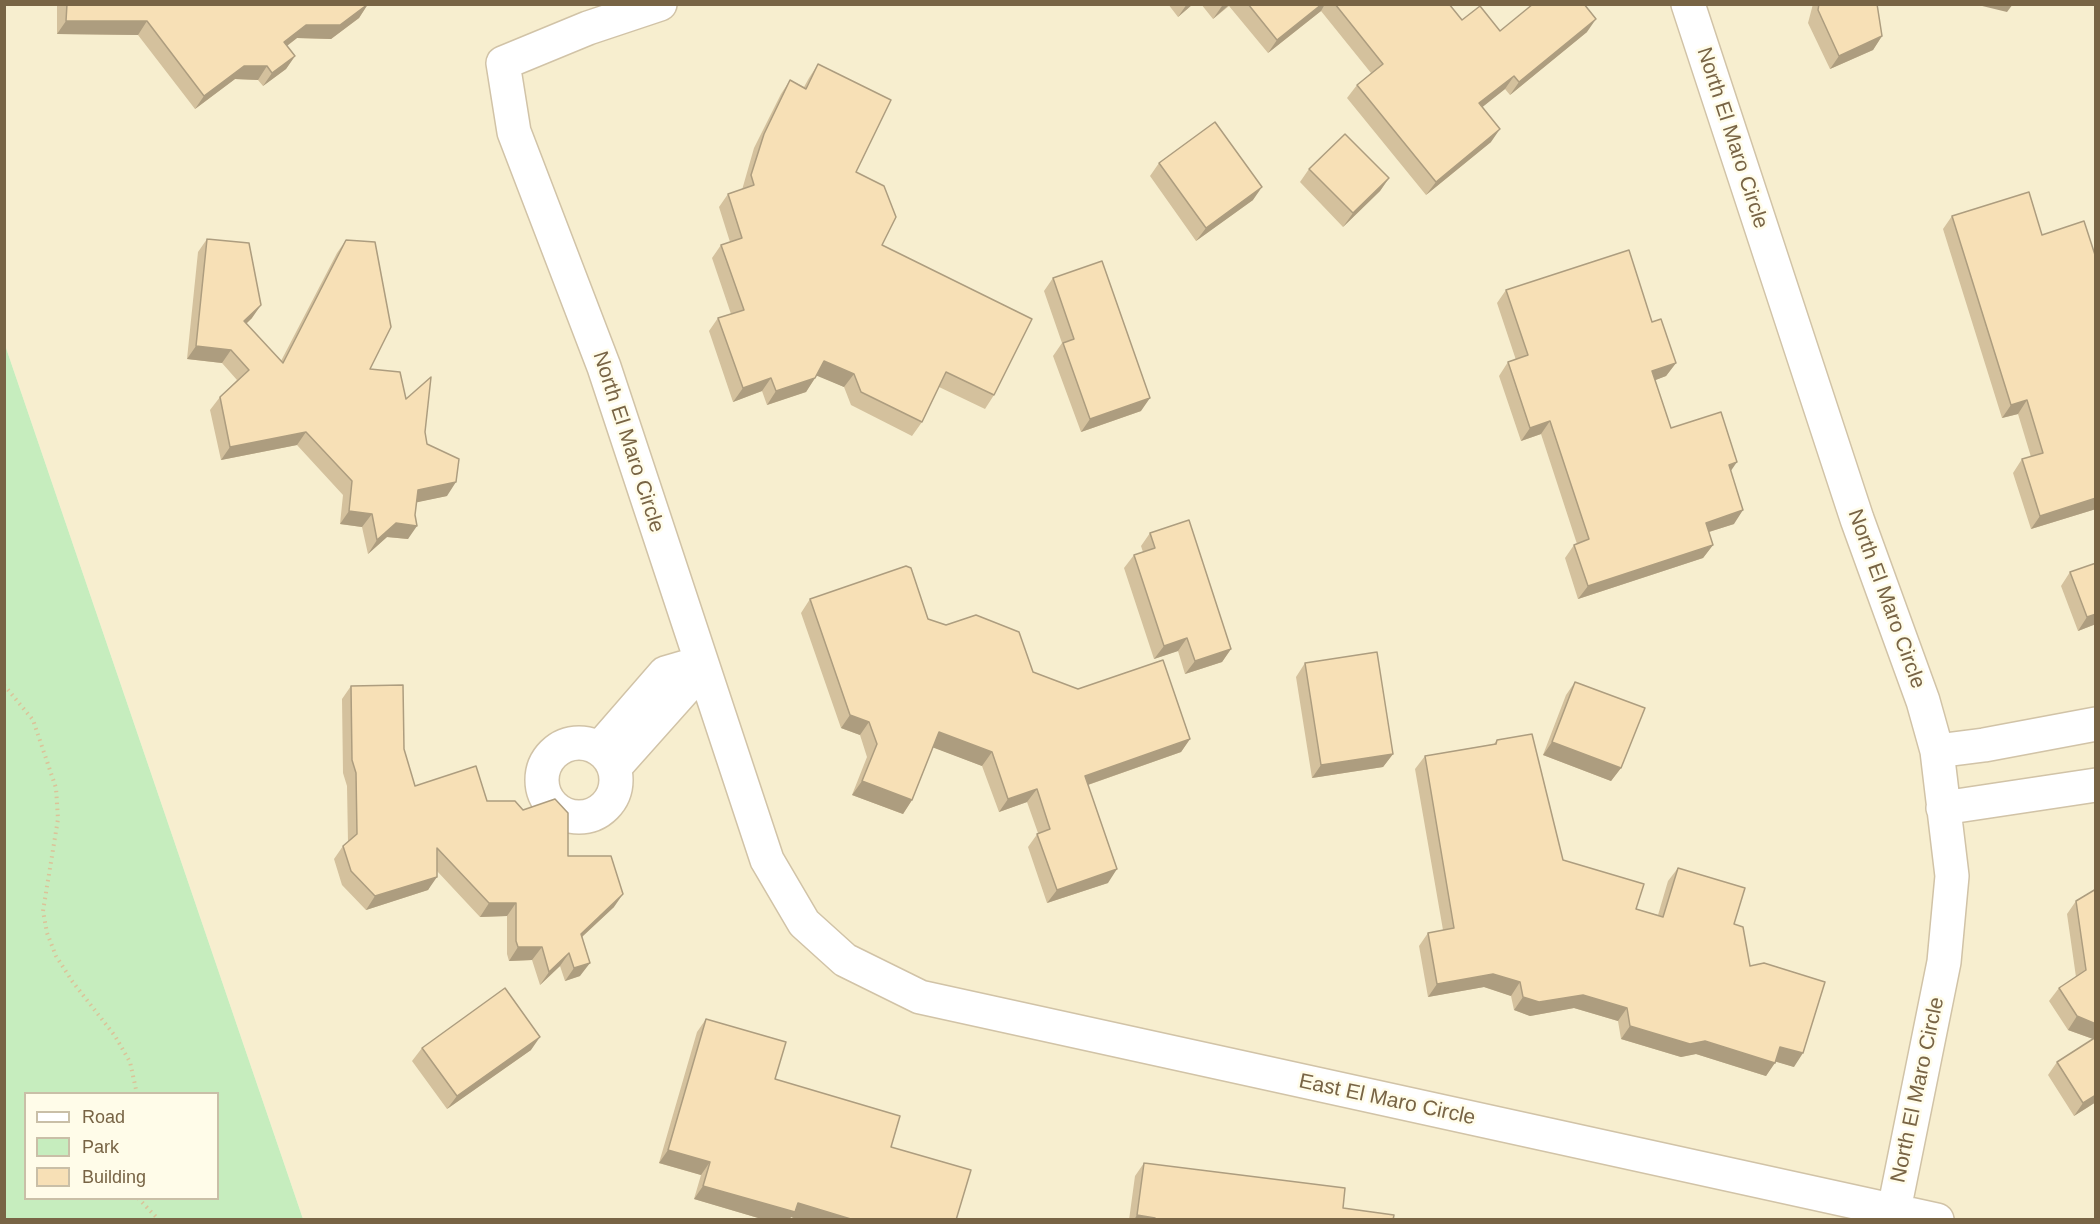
<!DOCTYPE html>
<style>
body{margin:0}
#map{position:relative;width:2100px;height:1224px;overflow:hidden;background:#fefae1;font-family:Helvetica,sans-serif}
canvas{display:block}
.frame{position:absolute;inset:0;border:6px solid #786445;pointer-events:none}
.legend{position:absolute;left:24px;top:1092px;width:195px;height:108px;box-sizing:border-box;background:#fffce9;border:2px solid #c9bfa7;margin:0;padding:8px 10px;list-style:none;font-size:18px;color:#786445}
.legend li{display:flex;align-items:center;gap:12px;height:30px}
.legend b{width:30px;border:2px solid #c9bfa7}
</style>
<div id="map">
<canvas width="2100" height="1224"></canvas>
<div class="frame"></div>
<ul class="legend">
<li><b style="height:8px;background:#fff"></b>Road</li>
<li><b style="height:16px;background:#c6edbe"></b>Park</li>
<li><b style="height:16px;background:#f7e0b6"></b>Building</li>
</ul>
</div>
<script>
const ctx = document.querySelector('canvas').getContext('2d');
ctx.lineJoin = 'round';
function fill(path, color) { ctx.fillStyle = color; ctx.fill(path, 'evenodd'); }
const shape = rows => new Path2D(rows.map(r => 'M' + r).join(''));
function trace(path, color, width, dash) { ctx.strokeStyle = color; ctx.lineWidth = width; ctx.lineCap = dash ? 'butt' : 'round'; ctx.setLineDash(dash || []); ctx.stroke(path); }
function label(font, color, halo, rows, align = 'center') {
  ctx.font = font + ' Helvetica,sans-serif'; ctx.lineWidth = 5; ctx.setLineDash([]); ctx.textBaseline = 'middle'; ctx.strokeStyle = halo; ctx.fillStyle = color; for (const [text, x, y, turn = 0] of rows) {
    ctx.save(); ctx.translate(x, y); ctx.rotate((+turn || 0) * Math.PI / 180); ctx.textAlign = isNaN(turn) ? turn : align; if (halo) ctx.strokeText(text, 0, 0); ctx.fillText(text, 0, 0); ctx.restore();
  }
}
fill(shape([
 [4,5,2095,5,2095,1219,303,1219,5,345]
]), '#f7eecf');
fill(shape([
 [4,345,5,345,303,1219,5,1219],
 [26,1094,218,1094,218,1198,26,1198]
]), '#c6edbe');
const minor = shape([
 [660,4,588,28,503,63,514,132,604,367,767,860,804,923,845,960,920,997,1937,1220],
 [1688,4,1857,519,1923,701,1937,751,1952,876,1944,962,1894,1210],
 '542 780a37 37 0 1 1 74 0a37 37 0 1 1-74 0Z',
 [599,749,665,673,689,666,699,657],
 [1937,751,1984,745,2096,724],
 [614,768,688,685,689,666],
 [1943,808,2096,785]
]);
trace(minor, '#d1c3a7', 36);
trace(shape([
 [4,685,33,720,56,788,58,819,43,911,47,933,56,956,72,981,115,1036,130,1062,137,1094],
 [138,1198,159,1220]
]), '#dbc399', 4, [1.5, 4.5]);
trace(minor, '#fff', 33);
fill(shape([
 [57,4,368,4,359,18,331,39,297,38,287,46,295,56,286,69,263,86,258,80,235,79,195,109,138,35,57,34],
 [1168,4,1193,4,1178,17],
 [1201,4,1449,4,1462,20,1500,31,1587,32,1510,95,1505,89,1482,107,1491,142,1426,195,1347,98,1357,85,1371,73,1321,11,1268,53,1229,6,1213,19],
 [1813,4,1877,4,1882,36,1873,50,1830,69,1808,23],
 [818,64,882,245,994,395,985,409,939,387,922,422,912,436,851,405,844,387,817,375,806,392,767,405,762,391,733,402,709,331,718,318,731,314,712,258,721,245,730,242,719,207,728,194,742,190,754,148,781,94,790,80,804,87,809,78],
 [1159,163,1253,200,1196,241,1150,176],
 [1309,169,1389,178,1380,191,1343,227,1300,182],
 [1952,216,2096,509,2031,529,2013,473,2022,459,2031,457,2018,414,2002,418,1943,229],
 [207,239,252,318,246,324,281,361,337,253,346,240,370,369,406,399,425,432,427,444,447,496,417,502,408,539,387,537,368,554,362,527,340,524,343,495,297,445,221,460,210,410,220,397,237,380,222,363,187,359,198,252],
 [1053,278,1141,411,1081,432,1053,356,1062,343,1044,291],
 [1506,290,1652,322,1676,363,1666,376,1655,380,1671,428,1731,471,1734,524,1709,532,1713,545,1703,558,1578,599,1565,558,1574,545,1577,544,1541,434,1521,441,1499,376,1508,362,1516,360,1497,303],
 [1150,533,1231,649,1222,662,1185,674,1178,651,1154,659,1124,568,1134,555,1143,552,1141,546],
 [2070,572,2096,624,2078,631,2061,586],
 [810,599,928,619,1033,672,1190,739,1181,752,1088,785,1108,883,1047,903,1028,847,1038,833,1027,802,999,812,982,766,933,747,912,800,903,814,852,795,867,757,860,735,841,728,801,613],
 [1305,663,1393,754,1383,767,1312,778,1296,677],
 [1575,682,1621,768,1611,781,1543,755,1566,695],
 [351,686,404,749,415,786,487,801,568,856,614,907,582,937,580,976,565,981,560,966,540,985,532,960,509,961,507,954,507,916,480,917,437,871,428,890,366,910,342,885,334,859,343,846,348,842,347,786,343,773,342,699],
 [1497,740,1563,860,1636,909,1658,915,1668,881,1678,868,1734,924,1750,966,1794,1067,1775,1061,1766,1076,1696,1054,1681,1057,1621,1039,1618,1021,1574,1008,1530,1016,1514,1010,1511,996,1484,987,1428,997,1419,946,1428,933,1443,930,1415,769,1425,756,1494,744],
 [2096,889,2096,1102,2074,1116,2048,1075,2057,1062,2093,1039,2068,1030,2049,1001,2059,988,2076,977,2067,914,2076,901],
 [706,1019,775,1079,891,1147,956,1220,799,1220,791,1217,789,1220,765,1220,694,1199,701,1175,659,1163,697,1032],
 [422,1048,531,1050,447,1109,412,1061],
 [1144,1163,1343,1208,1393,1220,1129,1220,1135,1176]
]), '#d4c19d');
fill(shape([
 [368,4,359,18,331,39,297,38,275,55,284,42,306,25],
 [1187,4,1193,4,1178,17],
 [1224,4,1230,4,1213,19,1222,6],
 [1322,4,1325,4,1321,11,1268,53,1277,40],
 [1974,4,2013,4,2007,12],
 [1596,19,1587,32,1510,95,1519,82],
 [66,21,147,21,138,35,57,34],
 [1882,36,1873,50,1830,69,1839,56],
 [295,56,286,69,263,86,272,73],
 [244,66,267,66,258,80,235,79,195,109,204,96],
 [1514,76,1505,89,1470,117,1479,103],
 [1500,129,1491,142,1426,195,1436,182],
 [1389,178,1380,191,1343,227,1353,213],
 [1262,187,1253,200,1196,241,1206,228],
 [261,305,252,318,235,334,244,321],
 [196,346,231,350,222,363,187,359],
 [824,361,854,374,844,387,815,375],
 [1676,363,1666,376,1643,385,1652,371],
 [771,378,762,391,733,402,743,388],
 [815,378,806,392,767,405,776,391],
 [1150,398,1141,411,1081,432,1090,419],
 [2027,400,2018,414,2002,418,2011,405],
 [1550,421,1541,434,1521,441,1530,428],
 [306,432,297,445,221,460,230,447],
 [1737,462,1728,475,1729,465],
 [456,482,447,496,409,504,418,490],
 [2096,498,2096,509,2031,529,2040,516],
 [1743,510,1734,524,1696,536,1706,523],
 [349,511,372,514,362,527,340,524],
 [396,523,417,526,408,539,387,537,368,554,377,540],
 [1713,545,1703,558,1578,599,1588,586],
 [2096,614,2096,624,2078,631,2087,617],
 [1187,638,1178,651,1154,659,1164,646],
 [1231,649,1222,662,1185,674,1195,661],
 [850,715,869,722,860,735,841,728],
 [939,732,992,752,982,766,929,746],
 [1190,739,1181,752,1076,789,1085,776],
 [1552,742,1621,768,1611,781,1543,755],
 [1393,754,1383,767,1312,778,1321,765],
 [862,781,912,800,903,814,852,795],
 [1037,789,1027,802,999,812,1008,799],
 [1117,869,1108,883,1047,903,1057,890],
 [437,877,428,890,366,910,375,896],
 [623,894,614,907,571,947,581,934],
 [489,903,516,903,507,916,480,917],
 [518,947,542,947,532,960,509,961],
 [569,953,560,966,540,985,549,972],
 [590,963,580,976,565,981,574,968],
 [1493,974,1520,982,1511,996,1484,987,1428,997,1437,984],
 [1583,995,1627,1008,1618,1021,1574,1008,1530,1016,1514,1010,1523,997],
 [2077,1016,2096,1024,2096,1040,2068,1030],
 [1630,1026,1705,1041,1775,1063,1766,1076,1696,1054,1681,1057,1621,1039],
 [540,1037,531,1050,447,1109,457,1096],
 [1780,1047,1803,1053,1794,1067,1770,1060],
 [2096,1095,2096,1102,2074,1116,2083,1103],
 [668,1150,710,1162,701,1175,659,1163],
 [703,1186,798,1203,854,1220,799,1220,791,1217,789,1220,765,1220,694,1199],
 [1137,1215,1155,1218,1153,1220,1134,1220]
]), '#ad9d7f');
const building = shape([
 [67,4,368,4,340,25,306,25,284,42,295,56,272,73,267,66,244,66,204,96,147,21,66,21,67,4],
 [1248,4,1322,4,1277,40,1248,4],
 [1335,4,1449,4,1462,20,1480,6,1500,31,1533,4,1584,4,1596,19,1519,82,1514,76,1479,103,1500,129,1436,182,1357,85,1383,64,1335,4],
 [1819,4,1877,4,1882,36,1839,56,1818,10,1819,4],
 [818,64,891,100,856,172,884,186,896,217,882,245,1032,319,994,395,946,372,922,422,861,392,854,374,824,361,815,378,776,391,771,378,743,388,718,318,744,310,721,245,742,238,728,194,754,185,751,175,764,134,790,80,806,89,818,64],
 [1215,122,1262,187,1206,228,1159,163,1215,122],
 [1345,134,1389,178,1353,213,1309,169,1345,134],
 [2029,192,2042,235,2084,221,2096,258,2096,498,2040,516,2022,459,2043,453,2027,400,2011,405,1952,216,2029,192],
 [207,239,249,243,261,305,244,321,283,363,346,240,375,242,391,327,370,369,400,372,406,399,431,377,425,432,427,444,459,459,456,482,418,490,415,515,417,526,396,523,377,540,372,514,349,511,352,481,306,432,230,447,220,397,249,370,231,350,196,346,207,239],
 [1629,250,1652,322,1661,319,1676,363,1652,371,1671,428,1721,412,1737,462,1729,465,1743,510,1706,523,1713,545,1588,586,1574,545,1589,539,1550,421,1530,428,1508,362,1528,355,1506,290,1629,250],
 [1102,261,1150,398,1090,419,1063,343,1074,339,1053,278,1102,261],
 [1189,520,1231,649,1195,661,1187,638,1164,646,1134,555,1155,548,1150,533,1189,520],
 [2096,563,2096,614,2087,617,2070,572,2096,563],
 [906,566,911,568,928,619,946,625,976,615,1019,632,1033,672,1078,689,1163,660,1190,739,1085,776,1117,869,1057,890,1037,834,1050,829,1037,789,1008,799,992,752,939,732,912,800,862,781,877,744,869,722,850,715,810,599,906,566],
 [1377,652,1393,754,1321,765,1305,663,1377,652],
 [1575,682,1645,708,1621,768,1552,742,1575,682],
 [403,685,404,749,415,786,476,766,487,801,515,801,523,810,555,799,568,813,568,856,611,856,623,894,581,934,590,963,574,968,569,953,549,972,542,947,518,947,516,941,516,903,489,903,437,848,437,877,375,896,351,871,343,846,357,834,356,773,352,760,351,686,403,685],
 [1532,734,1563,860,1644,884,1636,909,1663,917,1678,868,1745,888,1734,924,1743,927,1750,966,1764,963,1825,982,1803,1053,1780,1047,1775,1063,1705,1041,1690,1044,1630,1026,1627,1008,1583,995,1539,1002,1523,997,1520,982,1493,974,1437,984,1428,933,1454,928,1425,756,1496,744,1497,740,1532,734],
 [2096,889,2096,1024,2077,1016,2059,988,2086,970,2076,901,2096,889],
 [505,988,540,1037,457,1096,422,1048,505,988],
 [706,1019,786,1042,775,1079,900,1116,891,1147,971,1170,956,1220,854,1220,798,1203,795,1212,703,1186,710,1162,668,1150,706,1019],
 [2096,1037,2096,1095,2083,1103,2057,1062,2096,1037],
 [1144,1163,1345,1188,1343,1208,1394,1215,1393,1220,1154,1220,1155,1218,1137,1215,1144,1163]
]);
fill(building, '#f7e0b6');
trace(building, '#ad9d7f', 1.5);
label('21px', '#786445', '#fffce9', [
 ["North El Maro Circle",1732,138,72],
 ["North El Maro Circle",628,442,72],
 ["North El Maro Circle",1886,599,70],
 ["North El Maro Circle",1918,1090,-78],
 ["East El Maro Circle",1387,1100,12]
]);
</script>
